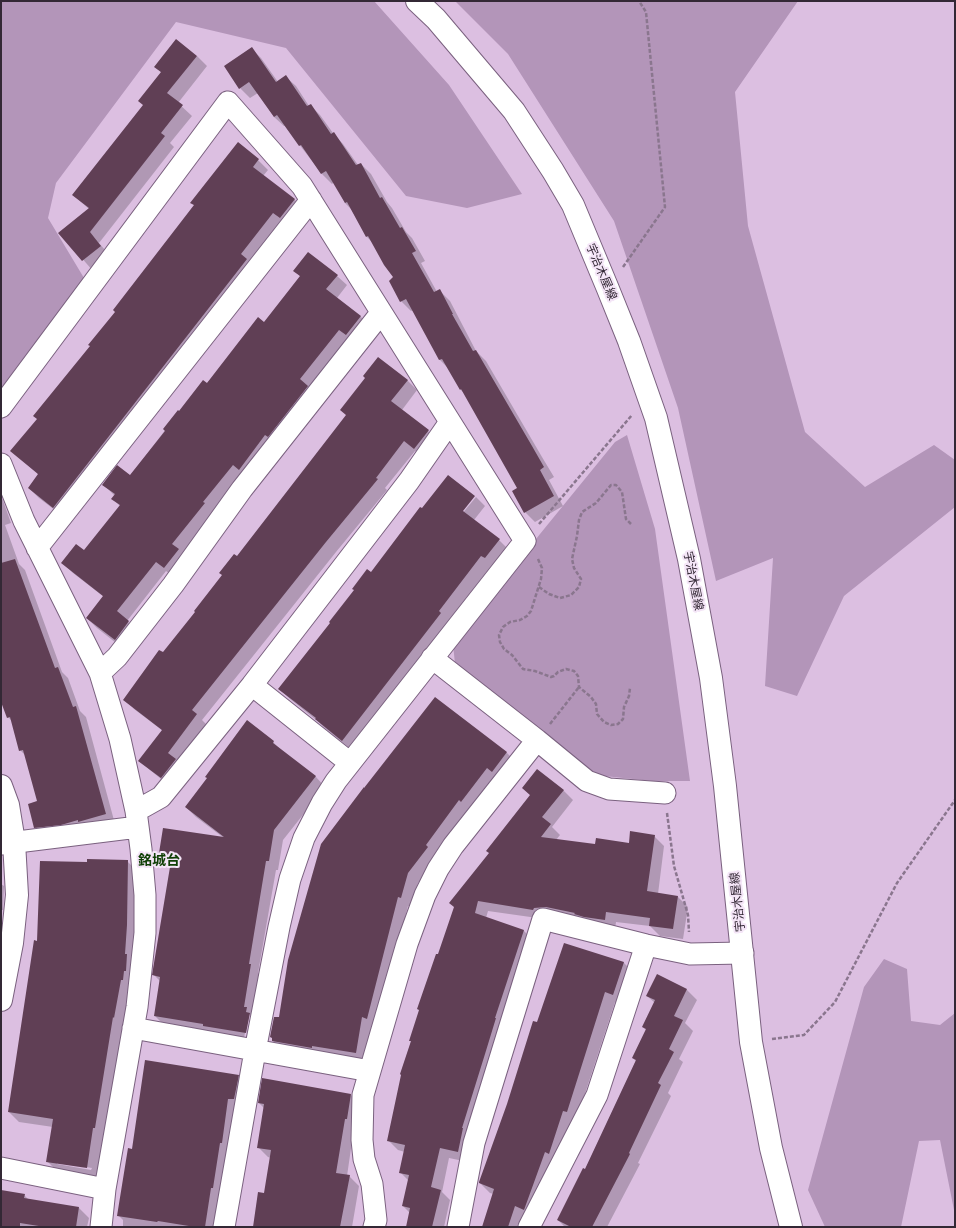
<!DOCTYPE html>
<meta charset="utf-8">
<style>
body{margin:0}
#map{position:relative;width:956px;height:1228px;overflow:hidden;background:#dcbfe1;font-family:Karla,sans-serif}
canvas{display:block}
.frame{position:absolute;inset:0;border:2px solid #332835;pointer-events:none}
</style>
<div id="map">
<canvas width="956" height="1228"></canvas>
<div class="frame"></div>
</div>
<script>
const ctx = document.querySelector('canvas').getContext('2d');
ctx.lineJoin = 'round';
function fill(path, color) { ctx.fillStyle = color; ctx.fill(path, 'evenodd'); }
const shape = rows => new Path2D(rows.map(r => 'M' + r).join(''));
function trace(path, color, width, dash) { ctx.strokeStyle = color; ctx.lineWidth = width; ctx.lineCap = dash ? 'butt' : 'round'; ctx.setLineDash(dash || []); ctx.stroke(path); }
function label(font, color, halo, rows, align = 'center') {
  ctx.font = font + ' Karla,"Noto Sans JP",sans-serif'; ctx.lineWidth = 4; ctx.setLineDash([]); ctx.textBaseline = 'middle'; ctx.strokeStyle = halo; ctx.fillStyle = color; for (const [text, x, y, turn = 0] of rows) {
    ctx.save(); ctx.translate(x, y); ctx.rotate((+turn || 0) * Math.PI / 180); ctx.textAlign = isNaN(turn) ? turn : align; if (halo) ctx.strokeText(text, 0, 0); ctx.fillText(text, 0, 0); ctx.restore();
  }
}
fill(shape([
 [1,1,374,1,449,85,522,194,467,208,406,196,286,48,176,22,56,183,48,218,84,278,1,388],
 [455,1,798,1,735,92,748,226,805,432,865,487,934,445,955,460,955,507,844,596,797,696,765,686,773,558,716,581,678,408,614,221,508,54],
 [627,435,655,529,690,781,652,781,604,776,588,771,455,664,453,644,540,534,615,442],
 [884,959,907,969,911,1021,940,1025,955,1013,955,1215,940,1140,919,1141,901,1227,825,1227,808,1190,864,987]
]), '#b395b9');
fill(shape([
 [251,48,261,58,278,82,286,77,296,86,309,106,310,105,320,115,333,133,343,144,358,165,361,164,371,174,387,202,392,208,406,232,412,238,425,261,421,263,437,292,440,291,450,301,476,351,486,361,542,457,554,477,549,480,563,506,535,522,525,512,519,489,464,393,460,389,449,369,440,360,413,310,411,311,401,301,394,277,373,243,367,237,351,209,345,203,334,182,332,184,322,174,285,126,284,126,274,117,258,93,250,98,240,88,225,67],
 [197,56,207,66,178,103,192,116,170,143,174,147,99,243,110,256,93,271,60,233,89,209,73,195,144,105,162,73,155,67],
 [238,143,258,160,268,170,263,176,295,200,304,210,64,517,39,498,29,488,39,475,12,451,38,419,195,206,192,203],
 [295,271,337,276,347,285,337,298,361,317,371,327,214,514,182,554,188,559,174,577,166,571,127,621,139,632,125,650,97,628,87,618,104,597,73,573,63,563,84,552,120,506,113,499,115,496,104,485,130,476,179,412,265,323,301,277],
 [407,380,417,390,402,410,428,431,438,440,424,458,415,451,385,488,387,490,336,552,202,720,207,725,171,787,150,770,140,760,163,731,134,709,125,699,163,654,238,558],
 [1,495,11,523,5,525,19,564,25,570,62,672,68,678,80,711,86,717,115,824,45,837,35,827,38,802,25,755,20,750,13,722,8,717,1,700],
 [476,497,485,506,474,520,499,540,509,550,495,567,492,565,448,621,450,623,352,750,326,729,315,719,290,699,280,689,371,573,460,514,461,515],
 [436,699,507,753,517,763,418,883,411,907,408,906,377,1028,372,1026,366,1062,283,1051,273,1041,280,1019],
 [273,742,283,752,316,777,325,787,283,840,278,870,276,870,258,973,260,975,256,1043,165,1026,155,1016,161,982,154,975,172,863,160,853,224,838,196,817,186,807],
 [249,1014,251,1015,246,1039,244,1038],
 [523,788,563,790,573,800,552,827,560,835,556,840,596,845,629,844,654,836,664,846,658,894,678,897,688,907,683,939,660,936,650,926,616,922,615,929,488,911,486,918,524,931,534,941,468,1162,449,1158,442,1192,450,1200,444,1227,407,1227,410,1213,403,1206,409,1181,400,1172,405,1152,398,1150,388,1140,411,1042,410,1040,439,955,490,853,531,796],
 [127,861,137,871,134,980,124,1027,123,1027,104,1138,103,1138,96,1178,57,1171,47,1161,53,1127,19,1122,9,1112,38,942,88,863],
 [57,1162,92,1168,91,1170,57,1164],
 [1,884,4,886,3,910,1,910],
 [565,945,624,963,634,973,624,1002,615,1002,576,1121,521,1227,483,1227,494,1194,490,1193,480,1183],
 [657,975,687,990,697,1000,685,1023,693,1031,679,1059,683,1062,668,1093,671,1096,638,1163,640,1164,607,1227,565,1227,558,1220,585,1170,636,1061,633,1058,647,1031,643,1027,655,1003,647,996],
 [238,1076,248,1086,216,1227,123,1227,123,1220,119,1216,133,1150],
 [351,1095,361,1105,354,1128,347,1176,349,1176,359,1186,352,1227,254,1227,265,1194,271,1158,268,1157,258,1147,264,1108,259,1103],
 [1,1191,24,1195,29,1200,79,1208,89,1218,87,1227,1,1227]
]), '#0003');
fill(shape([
 [176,39,197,56,167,93,183,105,161,133,165,136,90,232,101,246,82,261,58,233,89,208,72,195,143,105,138,101,161,72,154,67],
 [252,47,276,82,286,75,307,106,311,104,331,134,334,132,356,165,361,163,380,198,382,197,400,228,402,227,416,251,412,253,434,292,440,289,453,314,452,314,473,351,476,350,532,446,544,467,540,470,554,496,524,513,512,491,517,488,461,389,460,390,442,359,439,360,406,299,400,302,389,281,393,277,384,265,368,236,366,237,347,202,345,203,326,171,321,174,301,145,299,146,277,115,274,117,249,82,239,89,224,66],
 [238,142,259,159,253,167,295,199,280,218,273,213,241,254,247,259,53,508,28,488,38,474,10,451,37,419,33,416,90,346,88,345,115,312,113,310,194,205,190,203],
 [308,252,338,275,326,289,361,316,346,335,339,330,300,379,308,386,268,437,265,435,239,470,233,465,203,502,205,503,172,544,179,549,164,568,156,562,117,611,129,621,115,640,86,618,103,596,61,563,76,544,84,550,120,505,111,499,115,494,102,485,117,465,130,475,165,431,163,429,178,410,179,411,203,380,207,383,258,317,264,322,300,276,293,271],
 [378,357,408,380,391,401,429,430,414,449,404,441,376,478,378,479,326,542,192,710,197,714,168,753,176,759,161,778,138,761,162,730,123,700,159,650,163,652,195,612,194,611,222,575,219,573,234,554,237,556,346,415,340,410,365,378,363,376],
 [448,475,475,496,463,511,500,539,485,558,481,556,439,611,441,613,342,741,315,719,316,718,278,689,330,623,329,622,354,590,352,589,367,569,371,572,420,507,422,508],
 [15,559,55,668,58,667,73,707,76,706,106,814,78,822,78,820,61,825,34,828,28,804,37,801,23,750,19,751,10,717,7,718,1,702,1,563],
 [435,697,507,752,492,772,487,768,461,802,459,800,426,845,428,847,408,873,401,898,398,897,367,1019,362,1017,356,1053,312,1046,312,1048,272,1041,272,1038,270,1037,274,1017,279,1017,288,960,321,844,364,787,364,788],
 [247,720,274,741,273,743,316,776,274,830,269,861,266,861,249,964,251,964,244,1007,247,1007,246,1012,250,1013,246,1033,203,1026,203,1024,154,1016,160,977,152,975,172,855,159,853,163,828,224,837,185,807,207,778,205,777],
 [537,769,564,790,542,817,551,824,541,837,595,844,596,838,629,843,630,831,655,835,647,891,678,896,673,929,649,926,650,918,606,912,605,920,584,917,574,914,575,913,546,907,534,908,533,910,478,901,475,913,524,930,495,1018,496,1018,485,1054,462,1128,463,1128,458,1152,440,1148,431,1187,441,1190,432,1227,406,1227,410,1208,402,1206,409,1175,399,1173,405,1145,387,1141,401,1075,400,1074,411,1041,409,1041,419,1010,417,1009,436,954,438,954,454,907,449,903,489,853,486,851,530,795,522,788],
 [87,859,128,860,127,925,125,954,127,954,126,971,124,971,123,980,121,980,114,1018,113,1017,95,1128,93,1128,87,1168,46,1162,53,1119,8,1112,34,940,37,941,40,861,87,862],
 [564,943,624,962,613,995,605,992,567,1112,563,1111,549,1154,545,1152,524,1210,515,1206,508,1227,482,1227,494,1189,479,1183,479,1182,507,1104,533,1021,537,1022],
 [657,974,687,989,674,1016,683,1020,669,1049,674,1052,658,1083,661,1085,629,1153,630,1154,592,1227,571,1227,557,1220,583,1168,585,1169,636,1060,632,1058,646,1029,642,1027,655,1000,646,996],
 [145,1060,239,1075,234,1099,228,1099,222,1143,220,1143,213,1188,211,1188,205,1227,195,1227,158,1221,157,1222,117,1216,128,1148,132,1149],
 [262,1078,351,1094,347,1119,345,1119,336,1173,350,1175,340,1227,253,1227,258,1192,264,1193,271,1150,257,1148,264,1104,258,1103],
 [1,1190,25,1194,24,1198,79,1207,76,1227,45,1227,20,1223,20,1227,1,1227]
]), '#603f55');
const minor = shape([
 [1,407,228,102,302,186,525,541,336,781,322,803,304,838,290,879,279,927,255,1051,224,1227],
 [1,464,24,521,100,673,120,739,136,811,141,849,145,895,145,933,137,1007,105,1189,101,1227],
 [37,548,311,200],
 [100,673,117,657,173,585,242,489,381,313],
 [252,685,350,763],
 [537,740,587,781,609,789,665,793],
 [136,811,161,797,252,685,409,481,450,422],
 [1,844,138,827],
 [133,1028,370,1071],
 [1,1168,105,1189],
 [374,1227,376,1220,372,1184,364,1159,362,1140,363,1095,407,944,425,895,438,869,453,846,537,740,432,658],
 [458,1227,474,1143,543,919,646,945,690,954,743,953],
 [529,1227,597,1095,646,945]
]);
const tertiary = shape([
 [1,786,8,805,14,842,17,895,12,943,1,1000]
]);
const primary = shape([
 [417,1,436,19,514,111,553,171,573,205,608,289,629,341,656,418,689,559,711,678,725,786,751,1042,771,1148,791,1227]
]);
trace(minor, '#7a617f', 23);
trace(tertiary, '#7a617f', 24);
trace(primary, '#7a617f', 24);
trace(shape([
 [623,267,665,207,646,12,639,1],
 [539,524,632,415],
 [538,559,542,568,541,579,531,611,527,616,520,620,510,622,503,627,499,635,500,642,504,649,512,655,523,669,535,671,551,677,554,676,558,672,566,669,574,671,578,676,579,687,591,697,596,704,597,714,604,722,611,725,618,724,623,719,624,707,629,696,630,688],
 [539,587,549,594,560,598,571,595,579,587,581,579,574,568,572,559,577,536,579,520,582,512,596,503,611,485,616,485,622,492,626,519,631,524],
 [550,724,579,687],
 [667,813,674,866,688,915,689,932],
 [772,1039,804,1035,835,1002,897,883,955,800]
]), '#8a768e', 2.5, [4, 2]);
trace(minor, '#fff', 21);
trace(tertiary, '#fff', 22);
trace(primary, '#fff', 22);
label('12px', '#332835', '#f4e5f7', [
 ["宇治木屋線",601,272,67],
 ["宇治木屋線",693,581,79],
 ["宇治木屋線",738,902,-96]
]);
label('bold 14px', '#104006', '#f4e5f7', [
 ["銘城台",159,861]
]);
</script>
